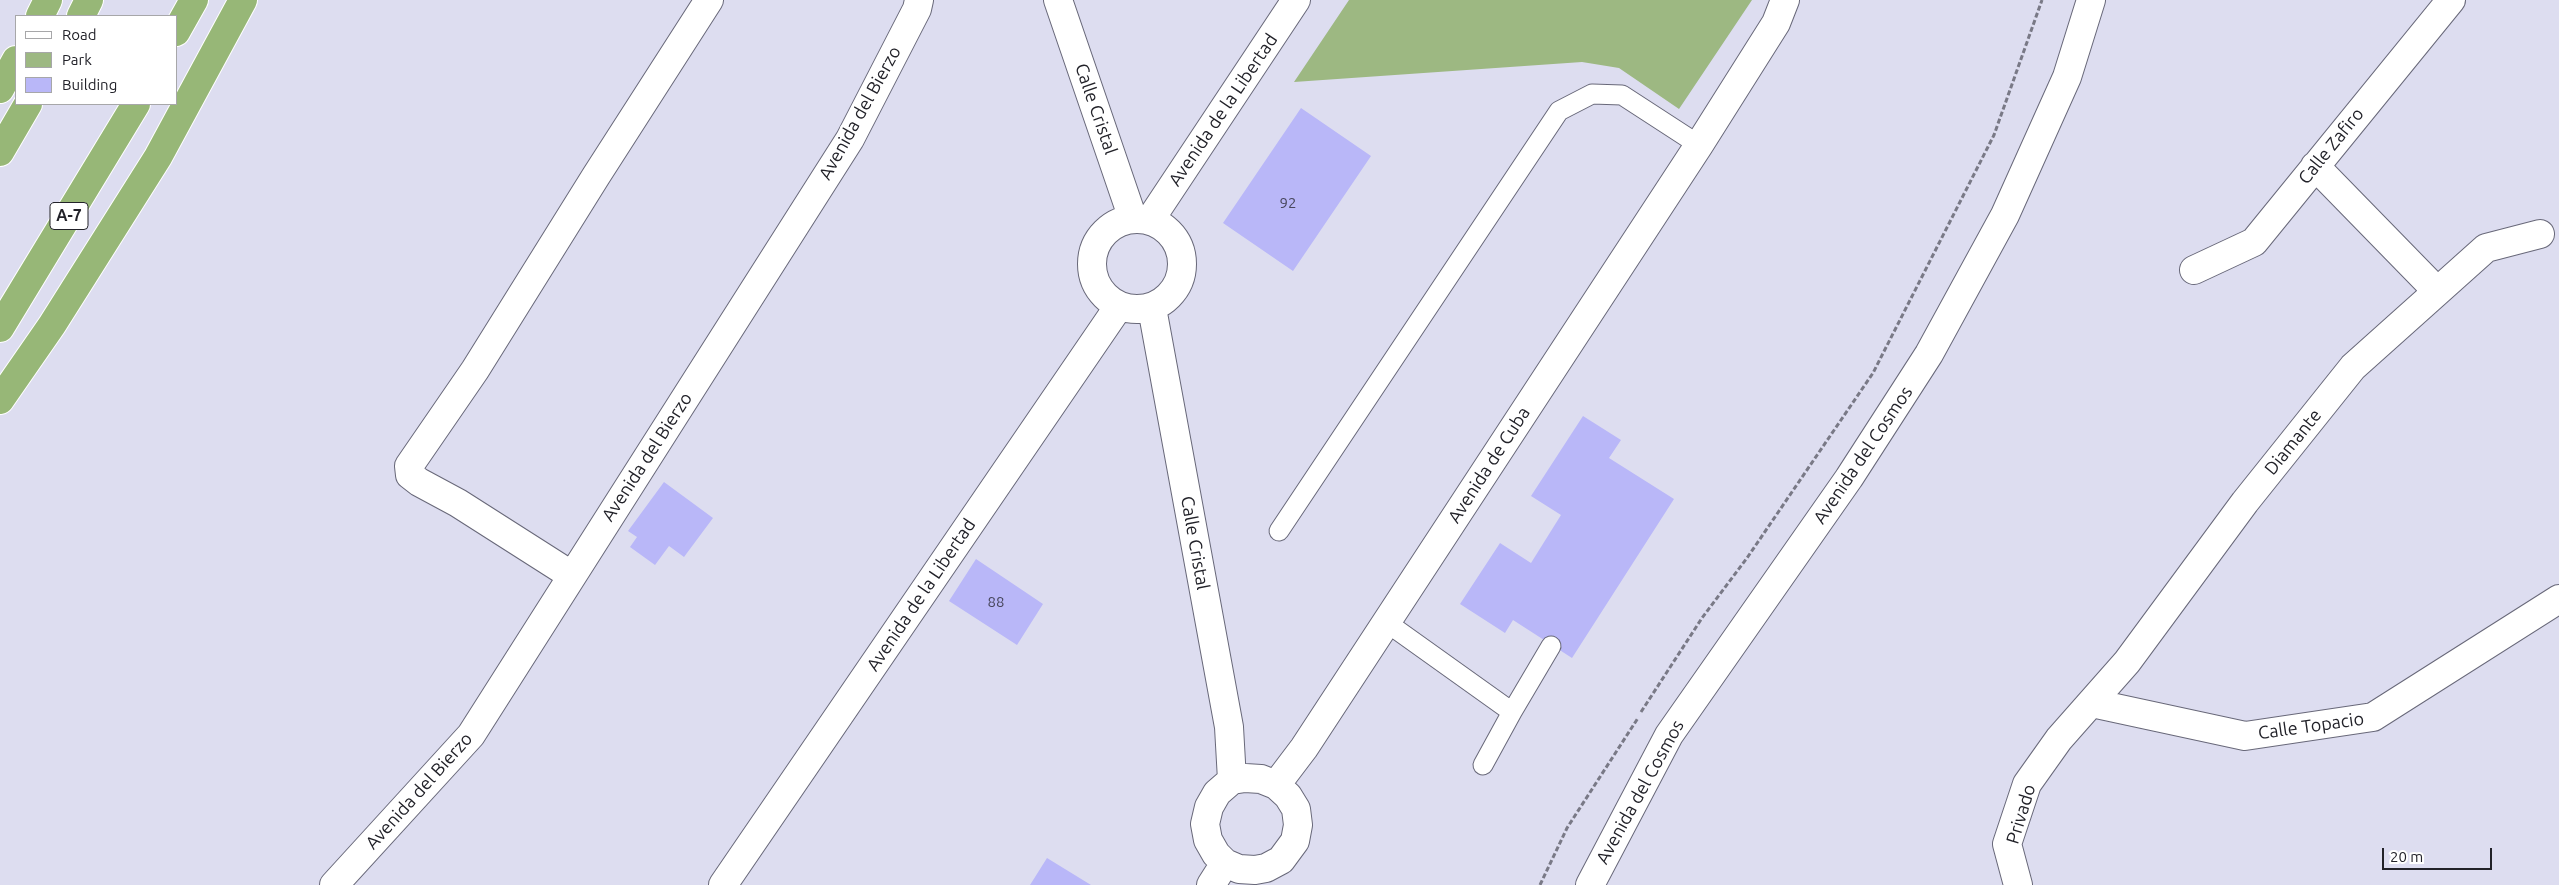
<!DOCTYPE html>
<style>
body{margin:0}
#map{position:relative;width:2559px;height:885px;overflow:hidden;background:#ddddf0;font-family:Ubuntu,sans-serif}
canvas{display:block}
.legend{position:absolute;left:15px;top:15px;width:162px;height:90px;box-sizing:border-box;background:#fff;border:1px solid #a7a7a9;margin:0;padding:6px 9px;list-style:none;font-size:15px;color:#222229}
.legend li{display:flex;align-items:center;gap:10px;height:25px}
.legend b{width:25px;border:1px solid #a7a7a9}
.scale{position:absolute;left:2382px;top:848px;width:110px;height:22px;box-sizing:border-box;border:2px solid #222229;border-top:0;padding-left:6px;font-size:15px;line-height:18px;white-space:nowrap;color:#222229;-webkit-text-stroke:4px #fff;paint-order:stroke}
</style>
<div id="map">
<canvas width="2559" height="885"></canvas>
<ul class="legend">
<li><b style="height:6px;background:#fff"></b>Road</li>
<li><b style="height:14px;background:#9db882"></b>Park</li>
<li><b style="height:14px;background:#b9b7f8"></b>Building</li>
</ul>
<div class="scale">20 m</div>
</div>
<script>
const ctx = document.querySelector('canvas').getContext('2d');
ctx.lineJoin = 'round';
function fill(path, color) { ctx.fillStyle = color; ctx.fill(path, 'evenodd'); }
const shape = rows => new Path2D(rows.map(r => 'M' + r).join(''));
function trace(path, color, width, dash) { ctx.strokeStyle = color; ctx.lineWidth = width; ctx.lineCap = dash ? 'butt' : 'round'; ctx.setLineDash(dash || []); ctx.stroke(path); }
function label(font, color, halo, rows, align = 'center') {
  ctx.font = font + ' Ubuntu,sans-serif'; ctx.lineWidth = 5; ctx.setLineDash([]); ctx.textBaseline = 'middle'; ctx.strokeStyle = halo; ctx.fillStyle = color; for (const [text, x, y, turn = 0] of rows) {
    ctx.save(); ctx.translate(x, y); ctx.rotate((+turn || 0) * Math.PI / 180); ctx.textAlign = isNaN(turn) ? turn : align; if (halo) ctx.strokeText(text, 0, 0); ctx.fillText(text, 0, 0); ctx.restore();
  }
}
fill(shape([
 [1349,0,1752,0,1679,109,1619,68,1582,62,1294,82]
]), '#9db882');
fill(shape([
 [1301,108,1371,156,1293,271,1223,223],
 [1583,416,1621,440,1609,458,1674,499,1572,658,1513,620,1505,633,1460,604,1500,543,1531,563,1561,515,1531,496],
 [664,482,713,518,684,557,669,546,655,565,630,547,637,537,628,531],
 [976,559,1043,604,1017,645,949,601],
 [1047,858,1091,885,1030,885]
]), '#b9b7f8');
const service = shape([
 [1279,531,1559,111,1592,94,1622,95,1699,145],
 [1386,622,1512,712,1551,646],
 [1483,765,1512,712]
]);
const minor = shape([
 [1058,0,1133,219],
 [2315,166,2437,291],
 '1092 264a45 45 0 1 1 90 0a45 45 0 1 1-90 0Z',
 [1150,220,1296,0],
 [2194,270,2254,242,2451,0],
 [1152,308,1229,727,1232,780],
 [571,575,458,503,419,482,410,475,409,466,475,370,596,176,709,0],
 [2092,703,2245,736,2373,717,2559,599],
 [1245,778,1261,779,1276,785,1288,796,1296,809,1298,825,1295,841,1281,860,1266,868,1255,870,1239,869,1225,863,1216,854,1208,840,1205,824,1209,807,1217,793,1232,780,1245,778],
 [1276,785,1304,748,1699,145,1776,23,1785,0],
 [334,885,471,735,850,139,917,9,919,0],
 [723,885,1119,306],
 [1211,885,1225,863],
 [2018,885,2007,844,2027,784,2059,739,2127,662,2245,502,2353,367,2486,248,2540,234]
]);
const tertiary = shape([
 [1590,885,1669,735,1849,478,1929,354,2005,215,2067,77,2091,0]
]);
const motorway = shape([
 [40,16,48,0],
 [81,16,89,0],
 [176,32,194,0],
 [0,89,16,60],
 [0,152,28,104],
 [0,328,136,104],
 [0,400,52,325,158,157,243,0]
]);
trace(service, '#686879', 21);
trace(minor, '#686879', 30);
trace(tertiary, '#686879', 30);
trace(motorway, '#fff', 30);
trace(shape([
 [1641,712,1702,618,1747,558,1873,373,1994,135,2042,0],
 [1540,885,1567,828,1638,718]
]), '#797986', 3, [5, 2.5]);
trace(service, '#fff', 19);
trace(minor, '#fff', 28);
trace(tertiary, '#fff', 28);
trace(motorway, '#97b777', 28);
label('15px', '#48475d', null, [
 ["92",1288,203],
 ["88",996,602]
]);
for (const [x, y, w] of [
 [69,216,38]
]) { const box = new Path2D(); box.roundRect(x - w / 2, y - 13.5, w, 27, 4); ctx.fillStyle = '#fff'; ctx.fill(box); trace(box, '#222229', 1); }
label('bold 16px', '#222229', null, [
 ["A-7",69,216]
]);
label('18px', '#222229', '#fff', [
 ["Calle Cristal",1096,109,71],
 ["Avenida de la Libertad",1223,110,-56],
 ["Avenida del Bierzo",860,113,-61],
 ["Calle Zafiro",2331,146,-51],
 ["Diamante",2293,442,-51],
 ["Avenida del Cosmos",1863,455,-56],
 ["Avenida del Bierzo",647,457,-57],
 ["Avenida de Cuba",1489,465,-57],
 ["Calle Cristal",1195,543,80],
 ["Avenida de la Libertad",921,595,-56],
 ["Calle Topacio",2311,726,-8],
 ["Avenida del Bierzo",419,791,-48],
 ["Avenida del Cosmos",1640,792,-61],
 ["Privado",2021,814,-73]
]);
</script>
